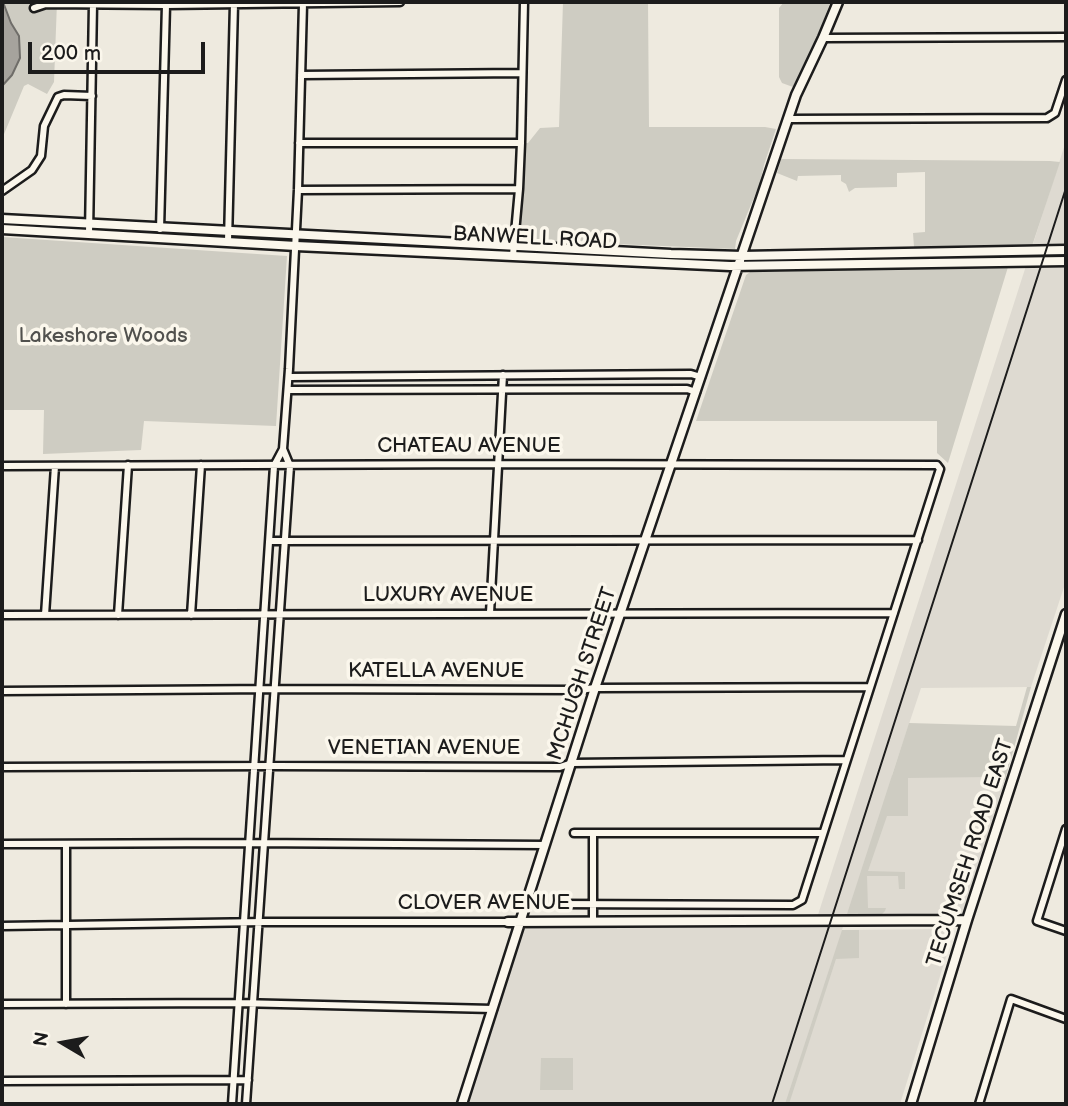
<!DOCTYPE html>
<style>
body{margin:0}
#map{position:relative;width:1068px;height:1106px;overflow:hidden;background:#eeeadf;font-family:"Balsamiq Sans",sans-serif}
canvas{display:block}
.frame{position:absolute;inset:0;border:4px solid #1c1c1c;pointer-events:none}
.north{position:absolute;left:28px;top:1008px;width:70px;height:70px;-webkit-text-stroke:5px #fbf7ec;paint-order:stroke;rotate:280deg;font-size:19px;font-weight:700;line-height:28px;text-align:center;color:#1c1c1c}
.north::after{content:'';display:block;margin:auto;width:24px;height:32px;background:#1c1c1c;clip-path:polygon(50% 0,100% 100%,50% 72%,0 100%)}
.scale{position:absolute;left:28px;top:42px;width:177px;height:32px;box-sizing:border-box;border:4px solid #1c1c1c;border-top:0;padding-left:9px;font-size:21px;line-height:24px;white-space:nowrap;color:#1c1c1c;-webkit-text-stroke:5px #fbf7ec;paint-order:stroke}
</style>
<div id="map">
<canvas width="1068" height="1106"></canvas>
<div class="frame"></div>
<div class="north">N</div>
<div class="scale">200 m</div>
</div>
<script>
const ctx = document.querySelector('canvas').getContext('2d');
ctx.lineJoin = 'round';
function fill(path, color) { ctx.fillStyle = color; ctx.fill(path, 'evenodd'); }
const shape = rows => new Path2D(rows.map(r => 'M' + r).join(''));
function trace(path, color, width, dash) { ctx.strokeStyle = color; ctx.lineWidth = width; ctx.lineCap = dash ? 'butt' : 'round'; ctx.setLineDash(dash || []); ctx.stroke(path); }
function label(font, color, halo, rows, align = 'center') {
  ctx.font = font + ' "Balsamiq Sans",sans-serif'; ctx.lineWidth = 7; ctx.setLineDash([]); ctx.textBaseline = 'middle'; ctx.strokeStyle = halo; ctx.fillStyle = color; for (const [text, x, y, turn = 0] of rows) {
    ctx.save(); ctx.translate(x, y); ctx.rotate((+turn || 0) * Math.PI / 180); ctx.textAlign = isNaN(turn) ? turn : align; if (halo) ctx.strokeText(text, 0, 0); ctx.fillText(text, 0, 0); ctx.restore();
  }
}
fill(shape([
 [1066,141,1066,247,1064,248,1058,265,1066,265,1066,581,1031,687,921,688,892,775,1006,777,962,915,847,914,842,930,944,929,950,935,946,957,900,1104,462,1104,521,922,816,921]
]), '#dedad1');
fill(shape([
 [2,2,57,2,54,82,47,94,28,84,24,86,2,139],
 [563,2,648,2,649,127,765,127,776,129,764,165,760,183,736,241,735,249,519,240,518,236,523,187,524,143,528,143,540,128,559,127],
 [784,2,830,3,820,30,793,87,782,83,779,77,779,8],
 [781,159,1050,161,1060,162,1032,246,930,248,914,247,913,233,925,232,925,172,897,173,897,187,855,188,849,192,846,184,841,181,841,175,798,176,797,181,777,173],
 [2,237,287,256,276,426,144,421,141,450,43,454,44,410,2,410],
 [1008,267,948,463,937,453,937,421,696,421,746,275,750,272],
 [1027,687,1031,687,1005,780,1000,782,989,781,989,777,908,778,908,816,887,816,868,871,905,872,905,889,899,889,898,876,867,876,868,908,886,908,885,911,882,914,847,914,909,723,1016,726],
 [842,930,859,930,859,958,836,959,789,1104,785,1104],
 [541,1058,573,1058,573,1090,540,1090]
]), '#ceccc2');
const water = shape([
 [2,2,3,2,11,23,19,36,20,58,12,75,2,86,2,2]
]);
fill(water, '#a6a39d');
trace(water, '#6f6d69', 2);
const street = shape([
 [34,8,46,4,166,5,400,2],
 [823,38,1066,37],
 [301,75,521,73],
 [789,119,1047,118,1055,113,1066,80],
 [299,143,521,143],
 [298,190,519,189],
 [2,191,32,170,41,156,44,126,58,97,64,95,92,96],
 [160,229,166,5],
 [89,233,93,4],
 [228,241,234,4],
 [513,255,519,189,521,143,524,2],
 [289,377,691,374,701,377],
 [288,390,687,389,696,392],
 [2,466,498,464,937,465,940,469,802,900,793,905,556,904],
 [270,541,918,540],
 [490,613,503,375],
 [2,615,894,613],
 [45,615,55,466],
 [118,615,128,465],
 [191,615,201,465],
 [2,691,275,689,579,690,595,688,870,687],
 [2,767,275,766,560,767,572,763,846,760],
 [1066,829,1037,921,1066,931],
 [574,833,823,833],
 [593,833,593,922],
 [2,844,249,843,545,845],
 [66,844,66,1004],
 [2,926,264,922,508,922],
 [2,1004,238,1003,493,1009],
 [2,1081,248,1080],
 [232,1104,274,466,283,449,289,369,298,190,303,4],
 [246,1104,290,466,283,449],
 [979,1104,1011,999,1066,1019]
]);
const secondary = shape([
 [2,219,671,254,742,256,1066,250],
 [2,229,296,246,730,266,1066,261],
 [508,922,967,920],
 [462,1104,595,688,796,95,823,38,838,2],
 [911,1104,967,920,1066,614]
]);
trace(street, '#1c1c1c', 11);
trace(secondary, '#1c1c1c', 13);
trace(street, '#fbf7ec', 6);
trace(secondary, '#fbf7ec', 8);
trace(shape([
 [772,1104,1066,188]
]), '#1c1c1c', 2);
label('21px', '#1c1c1c', '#fbf7ec', [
 ["BANWELL ROAD",535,239,3],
 ["CHATEAU AVENUE",469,447],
 ["LUXURY AVENUE",448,596],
 ["KATELLA AVENUE",436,672],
 ["MCHUGH STREET",583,674,-72],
 ["VENETIAN AVENUE",424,749],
 ["TECUMSEH ROAD EAST",971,853,-72],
 ["CLOVER AVENUE",484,904]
]);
label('21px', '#51514e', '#fbf7ec', [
 ["Lakeshore Woods",103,337]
]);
</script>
